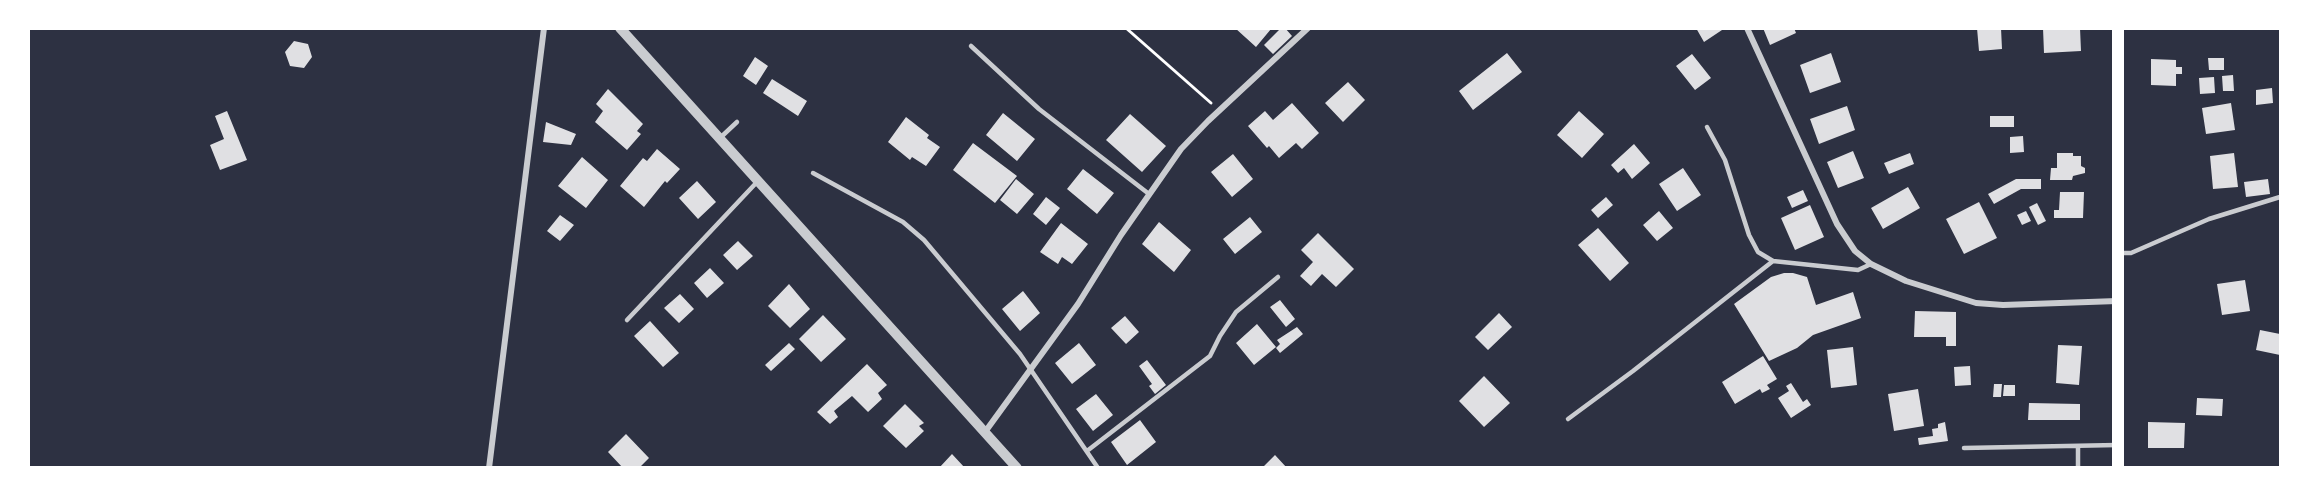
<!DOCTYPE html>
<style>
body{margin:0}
#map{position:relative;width:2309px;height:496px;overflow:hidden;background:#2d3142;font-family:"Public Sans",sans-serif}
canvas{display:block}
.frame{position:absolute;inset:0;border:30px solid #fff;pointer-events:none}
</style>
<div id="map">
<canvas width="2309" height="496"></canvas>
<div class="frame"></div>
</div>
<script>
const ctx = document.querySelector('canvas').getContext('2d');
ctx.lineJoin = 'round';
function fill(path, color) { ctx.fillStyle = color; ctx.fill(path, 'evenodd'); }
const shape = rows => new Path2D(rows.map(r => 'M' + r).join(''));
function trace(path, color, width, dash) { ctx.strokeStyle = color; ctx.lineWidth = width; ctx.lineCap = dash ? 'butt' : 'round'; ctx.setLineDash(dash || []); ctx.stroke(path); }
fill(shape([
 [1235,28,1270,28,1271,29,1256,47],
 [1281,28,1285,28,1292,36,1273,54,1264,45],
 [1696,28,1725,28,1704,42],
 [1763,28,1794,28,1796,33,1770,45],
 [1977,28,2001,28,2002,49,1979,51],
 [2043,28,2080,28,2081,51,2044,53],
 [294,41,308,44,312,57,304,68,290,66,285,52],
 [1507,53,1522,72,1473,110,1459,91],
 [1831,53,1841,82,1810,93,1800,65],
 [1692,54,1711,78,1695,90,1676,66],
 [755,57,768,66,756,85,743,76],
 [2208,58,2224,58,2224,70,2209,70],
 [2151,59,2176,60,2176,67,2182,67,2182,74,2176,74,2176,86,2151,85],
 [2233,75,2234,91,2223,91,2222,76],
 [2214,77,2215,93,2200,94,2199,78],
 [772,79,807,101,798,116,763,93],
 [1348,82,1365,100,1343,122,1325,103],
 [2272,88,2273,103,2256,105,2256,90],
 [608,89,643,124,637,131,641,134,627,150,595,122,603,111,596,104],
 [1292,103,1319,133,1302,149,1296,143,1279,158,1269,146,1267,148,1248,126,1265,111,1273,120],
 [2231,103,2235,130,2206,134,2202,108],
 [1847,106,1855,130,1819,144,1810,119],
 [227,111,247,160,220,170,210,145,224,139,215,116],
 [1579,111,1604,134,1582,158,1557,135],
 [1003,113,1035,139,1017,161,986,135],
 [1130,114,1166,146,1142,172,1106,140],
 [1990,116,2014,116,2014,127,1990,127],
 [906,117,929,135,927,138,940,147,926,166,912,157,910,160,888,142],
 [546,122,576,134,571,145,543,142],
 [2023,136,2024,152,2010,153,2010,137],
 [973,143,1017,176,995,203,953,170],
 [1634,144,1650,163,1632,179,1624,168,1618,173,1611,165],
 [657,149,680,169,667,183,665,181,644,207,620,186,643,158,647,161],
 [1853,151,1864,178,1838,188,1827,162],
 [1910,153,1914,164,1889,174,1884,163],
 [2057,153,2073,153,2073,156,2081,156,2081,166,2085,168,2085,173,2073,176,2072,180,2050,180,2051,168,2057,168],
 [2234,153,2238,187,2213,189,2210,156],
 [1233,154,1253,179,1232,197,1211,172],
 [582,157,608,180,586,208,558,186],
 [1683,168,1701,195,1677,211,1659,184],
 [1083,169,1114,193,1097,214,1067,189],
 [1016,179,1034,194,1017,214,1000,200],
 [2016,179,2041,179,2041,189,2021,189,1994,204,1988,194],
 [2268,179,2270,194,2246,197,2244,182],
 [697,181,716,202,698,219,679,198],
 [1908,187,1920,208,1883,229,1871,208],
 [1803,190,1808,201,1792,208,1787,197],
 [2060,192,2084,192,2083,218,2054,218,2054,210,2059,210],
 [1046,197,1060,208,1046,225,1033,214],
 [1606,197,1613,205,1598,218,1591,210],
 [1979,202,1997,238,1964,254,1946,219],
 [2037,203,2046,221,2038,225,2029,207],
 [1810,205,1824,237,1795,250,1781,218],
 [1659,211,1673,228,1657,241,1643,225],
 [2026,211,2031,221,2022,225,2017,215],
 [560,215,574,225,560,241,547,231],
 [1250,217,1262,232,1235,254,1223,239],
 [1159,222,1191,250,1174,272,1142,244],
 [1061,223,1088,244,1072,264,1062,257,1058,264,1040,252],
 [1598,228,1629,263,1610,281,1578,245],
 [1318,233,1354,269,1336,287,1322,274,1311,286,1300,276,1313,262,1301,250],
 [738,241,753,256,737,270,723,255],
 [710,268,724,283,707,298,694,283],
 [1784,273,1793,273,1807,277,1816,305,1853,292,1861,318,1813,335,1797,348,1769,361,1734,304,1771,277],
 [2245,280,2250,311,2222,315,2217,284],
 [789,284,810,309,790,328,768,306],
 [1023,291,1040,313,1020,331,1002,309],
 [680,294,694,309,679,323,664,308],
 [1280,300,1295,319,1286,327,1270,307],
 [1915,311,1956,312,1956,346,1946,346,1946,337,1914,337],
 [1499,313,1512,327,1488,350,1475,337],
 [823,315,846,339,821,362,799,339],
 [1125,316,1139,332,1126,344,1111,328],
 [650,321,679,353,663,367,634,336],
 [1257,324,1276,347,1254,365,1236,343],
 [1297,327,1303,334,1280,353,1276,348,1280,344,1277,340],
 [2260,330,2280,334,2280,355,2256,350],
 [789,343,795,349,771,371,765,365],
 [1079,343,1096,365,1072,384,1055,363],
 [2058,345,2082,346,2079,385,2056,383],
 [1853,347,1857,385,1831,388,1827,350],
 [1763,356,1777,379,1767,385,1770,389,1762,393,1760,389,1735,404,1722,382],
 [1147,360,1166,385,1155,394,1149,386,1152,384,1139,366],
 [867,364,887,385,878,393,882,399,868,412,852,396,834,411,838,417,830,424,817,412],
 [1970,366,1971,385,1955,386,1954,367],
 [1484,376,1510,403,1484,427,1459,401],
 [1791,383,1803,402,1807,399,1811,405,1791,418,1778,398,1789,391,1786,386],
 [1994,384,2002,384,2001,397,1993,397],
 [2004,385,2015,385,2015,396,2003,396],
 [1918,389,1924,426,1894,431,1888,394],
 [1096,394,1113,415,1093,431,1076,409],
 [2197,398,2223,399,2222,416,2196,415],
 [2029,403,2080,404,2080,420,2028,420],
 [905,404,924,423,919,426,924,431,906,448,883,426],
 [1140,420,1156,442,1127,465,1111,442],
 [1945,422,1948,441,1919,445,1918,438,1933,436,1932,429,1938,428,1938,424],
 [2148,422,2185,423,2184,448,2148,448],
 [626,434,649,458,639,468,623,468,608,452],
 [952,454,965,468,939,468],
 [1275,455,1287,468,1262,468]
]), '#e0e0e3');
trace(shape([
 [1126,28,1211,103]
]), '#fff', 3);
trace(shape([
 [971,46,1039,109,1149,194],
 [1707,127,1725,160,1749,235,1758,252,1773,261,1858,270,1871,264],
 [720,138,737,122],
 [813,173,903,222,924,240,1020,354,1098,468],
 [2120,253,2131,253,2209,219,2280,197],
 [627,320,757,182],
 [1568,419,1633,371,1773,261],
 [2078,446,2078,468],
 [1964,448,2117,445],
 [1087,451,1210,356,1220,336,1236,312,1278,277]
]), '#caccd0', 4.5);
trace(shape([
 [1747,28,1837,224,1855,251,1871,264,1906,281,1976,303,2003,305,2117,301],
 [985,432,1078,304,1121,235,1181,149,1208,121,1308,28],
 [489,468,544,28]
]), '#caccd0', 6);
trace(shape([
 [620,28,1017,468]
]), '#caccd0', 10);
trace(shape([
 [2118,468,2118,28]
]), '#fff', 12);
</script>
